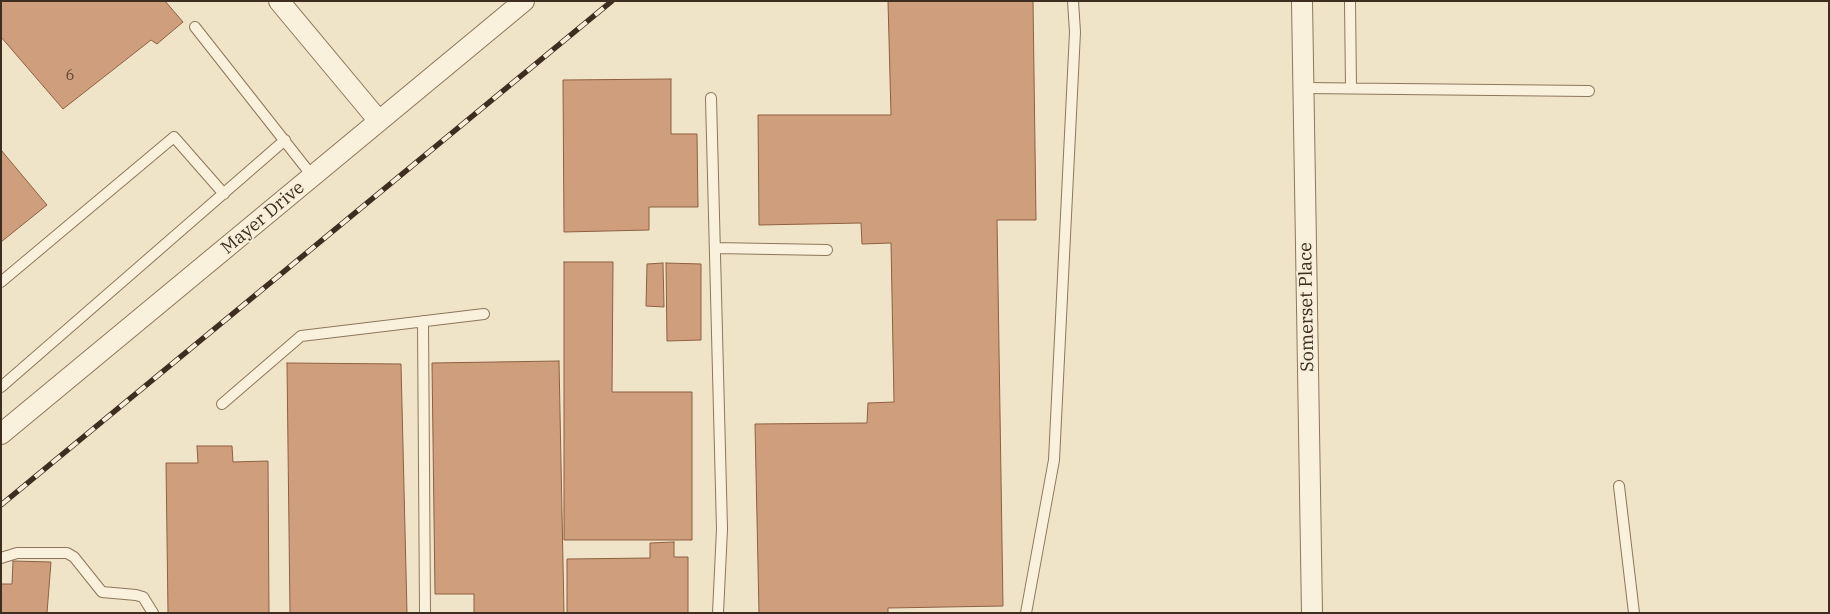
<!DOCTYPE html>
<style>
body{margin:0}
#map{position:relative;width:1830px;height:614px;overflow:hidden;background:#f0e4c8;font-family:"IBM Plex Serif",serif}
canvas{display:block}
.frame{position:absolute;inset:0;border:2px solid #3d2e20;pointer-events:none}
</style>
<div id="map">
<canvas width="1830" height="614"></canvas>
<div class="frame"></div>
</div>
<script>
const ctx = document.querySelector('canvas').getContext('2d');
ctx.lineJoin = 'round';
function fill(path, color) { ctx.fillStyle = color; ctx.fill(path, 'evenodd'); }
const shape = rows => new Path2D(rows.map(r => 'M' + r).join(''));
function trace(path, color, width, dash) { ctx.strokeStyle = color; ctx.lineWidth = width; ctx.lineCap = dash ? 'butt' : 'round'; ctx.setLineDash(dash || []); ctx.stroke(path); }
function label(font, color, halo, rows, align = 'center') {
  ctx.font = font + ' "IBM Plex Serif",serif'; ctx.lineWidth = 4; ctx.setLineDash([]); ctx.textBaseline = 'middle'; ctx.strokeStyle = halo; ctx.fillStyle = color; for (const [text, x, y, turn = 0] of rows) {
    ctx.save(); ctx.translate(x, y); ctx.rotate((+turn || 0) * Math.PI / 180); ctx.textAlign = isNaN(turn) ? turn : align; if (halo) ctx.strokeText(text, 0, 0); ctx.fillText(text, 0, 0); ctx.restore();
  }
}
const building = shape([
 [1,1,165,1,183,22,157,44,151,40,63,109,1,37,1,1],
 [888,1,1033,1,1036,220,997,220,1003,606,888,608,888,613,759,613,755,424,867,423,868,403,894,402,891,243,862,244,861,223,759,225,758,115,891,115,888,1],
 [671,79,671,134,697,134,698,207,649,207,649,230,564,232,563,80,671,79],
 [1,150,47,205,1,242,1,150],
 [564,262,613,262,612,392,692,392,692,540,564,540,564,262],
 [663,263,664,307,646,306,647,264,663,263],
 [666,263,701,264,701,340,667,341,666,263],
 [559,361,564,613,474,613,474,594,435,594,432,363,559,361],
 [287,363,401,364,407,613,290,613,287,363],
 [197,446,232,446,233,462,268,461,269,613,168,613,166,463,198,463,197,446],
 [674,542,674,557,688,557,688,613,567,613,567,559,650,558,650,543,674,542],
 [13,561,51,562,47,613,1,613,1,584,12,584,13,561]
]);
fill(building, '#cf9f7d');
trace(building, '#8d5f41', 1);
const service = shape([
 [1350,1,1351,88],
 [195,27,313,177],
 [1304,88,1589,91],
 [711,98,722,529,718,613],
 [715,248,827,250],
 [1,282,174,137,224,194],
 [423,321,425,613],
 [1,387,285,140],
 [222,404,301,336,484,314],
 [1619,486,1634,613],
 [1,558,17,553,67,553,74,557,102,592,136,595,143,597,153,613],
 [1026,613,1054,460,1075,32,1073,1]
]);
const minor = shape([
 [279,1,379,121],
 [1302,1,1312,613],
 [1,434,524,1]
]);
trace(service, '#8d765c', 12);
trace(minor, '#8d765c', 22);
trace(service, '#faf1dc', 10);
trace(minor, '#faf1dc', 20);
const rail = shape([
 [1,505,612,1]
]);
trace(rail, '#3d2e20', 5.5);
trace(rail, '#f7eed8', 4, [11]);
label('15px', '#624a37', null, [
 ["6",70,76]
]);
label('18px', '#3d2e20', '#f7eed8', [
 ["Mayer Drive",263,218,-40],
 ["Somerset Place",1307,307,-91]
]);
</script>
